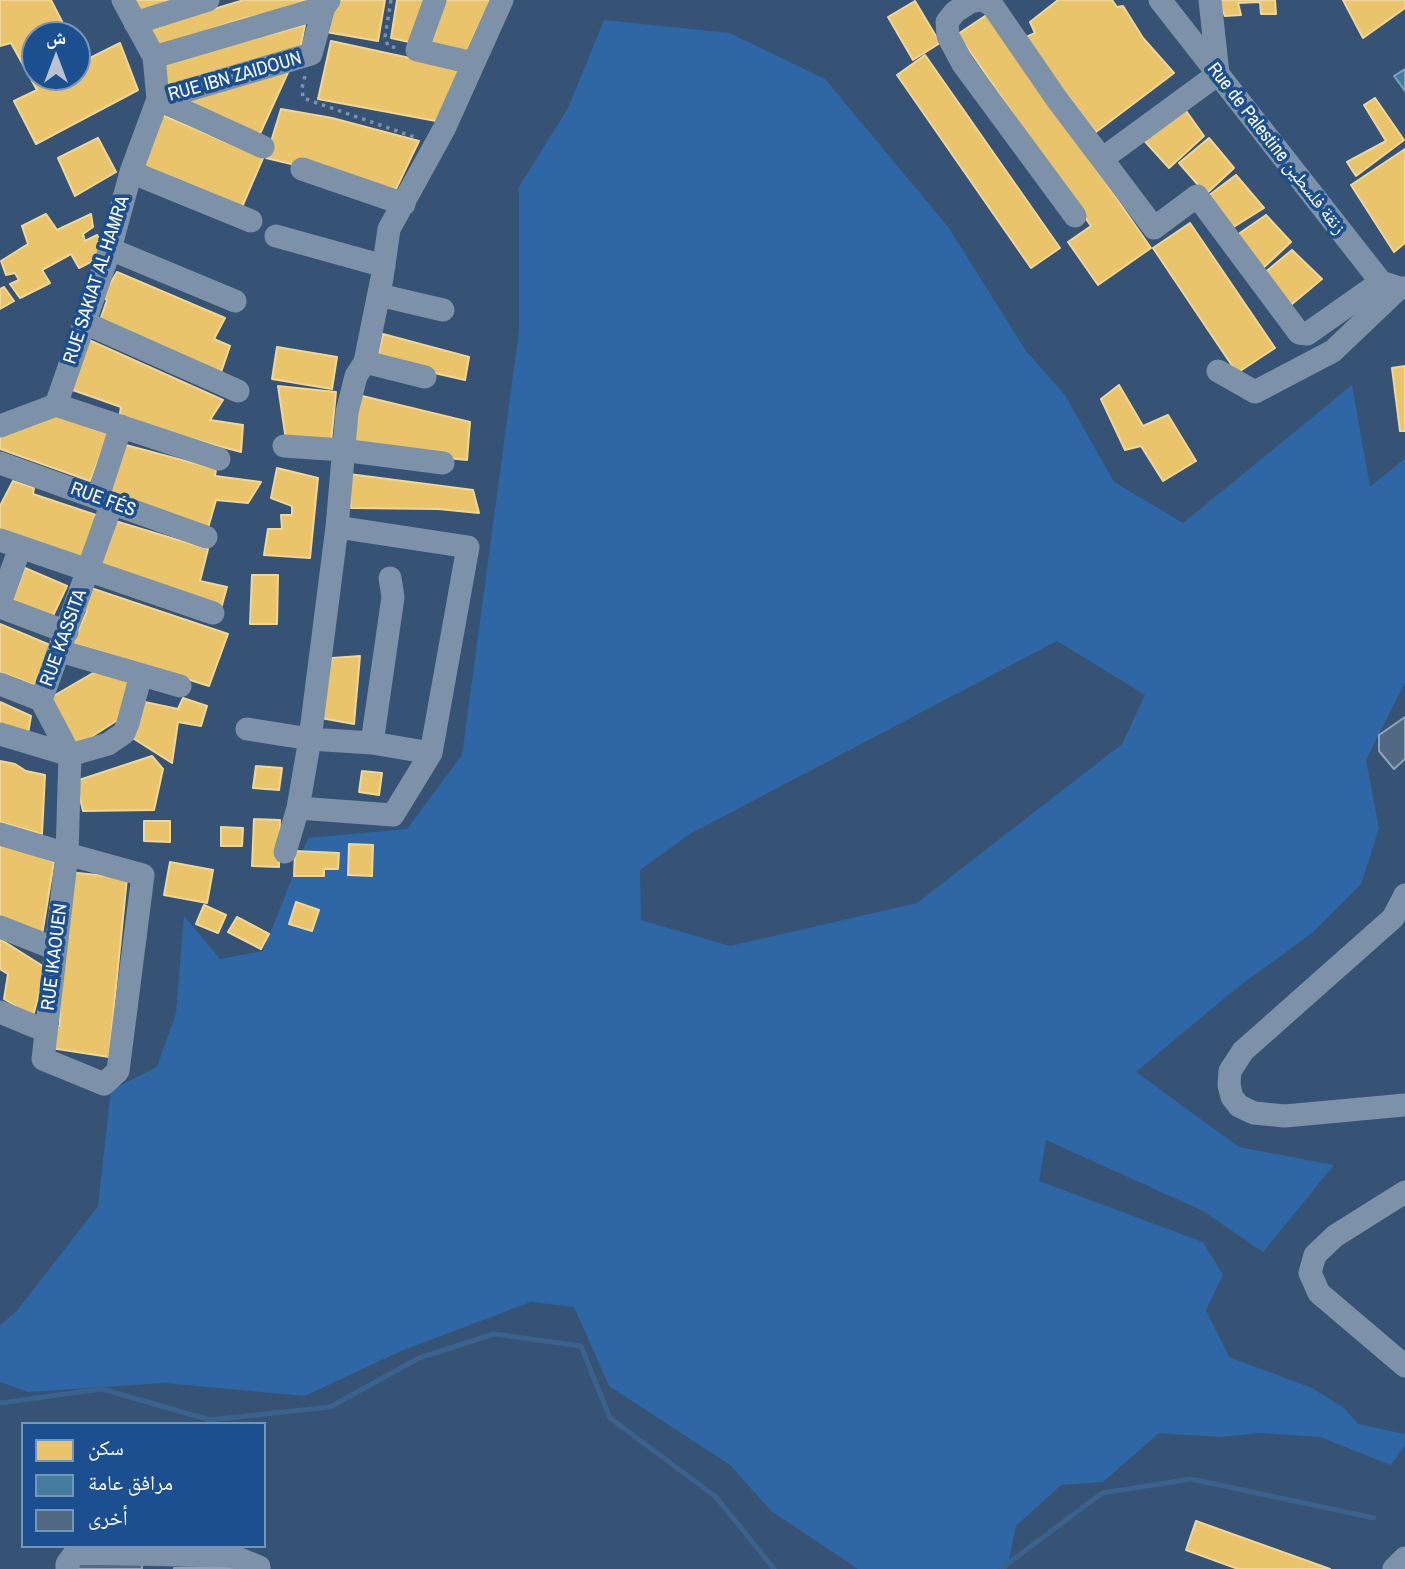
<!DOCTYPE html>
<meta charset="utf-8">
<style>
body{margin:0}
#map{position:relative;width:1405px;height:1569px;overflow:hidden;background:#365274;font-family:"Archivo Narrow","Noto Naskh Arabic",sans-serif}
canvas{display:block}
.legend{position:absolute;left:21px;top:1422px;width:245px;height:126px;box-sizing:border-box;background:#1b4f8f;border:2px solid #7695bc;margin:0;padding:9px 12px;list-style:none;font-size:21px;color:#fff}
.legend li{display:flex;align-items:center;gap:14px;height:35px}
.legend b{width:35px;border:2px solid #7695bc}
.north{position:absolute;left:21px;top:21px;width:70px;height:70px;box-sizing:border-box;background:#1b4f8f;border:2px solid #7695bc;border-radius:50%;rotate:0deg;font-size:19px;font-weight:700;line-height:28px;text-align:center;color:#fff}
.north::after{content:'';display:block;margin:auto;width:24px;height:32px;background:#b9c2ce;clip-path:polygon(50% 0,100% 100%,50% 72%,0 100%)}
</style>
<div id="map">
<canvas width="1405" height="1569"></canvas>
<ul class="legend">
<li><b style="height:19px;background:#e9c46a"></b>سكن</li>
<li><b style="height:19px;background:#457b9d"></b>مرافق عامة</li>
<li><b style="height:19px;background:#526984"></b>أخرى</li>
</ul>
<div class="north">ش</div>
</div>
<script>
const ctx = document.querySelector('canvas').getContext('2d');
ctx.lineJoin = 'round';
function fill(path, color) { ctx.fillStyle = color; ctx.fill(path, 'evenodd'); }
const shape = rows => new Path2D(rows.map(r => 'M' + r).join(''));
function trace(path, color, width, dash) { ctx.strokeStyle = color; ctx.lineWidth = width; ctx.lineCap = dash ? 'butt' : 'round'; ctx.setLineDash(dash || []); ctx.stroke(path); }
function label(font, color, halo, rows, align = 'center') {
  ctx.font = font + ' "Archivo Narrow","Noto Naskh Arabic",sans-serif'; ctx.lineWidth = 7; ctx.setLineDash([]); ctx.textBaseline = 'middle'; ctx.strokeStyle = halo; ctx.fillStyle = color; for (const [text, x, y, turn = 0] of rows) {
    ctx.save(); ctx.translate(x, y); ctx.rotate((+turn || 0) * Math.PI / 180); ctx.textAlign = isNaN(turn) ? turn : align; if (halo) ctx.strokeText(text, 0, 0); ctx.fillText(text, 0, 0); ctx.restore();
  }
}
fill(shape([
 [604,20,730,33,825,79,949,228,1026,351,1065,395,1114,482,1183,523,1352,385,1370,487,1405,458,1405,682,1366,760,1379,828,1361,884,1312,933,1238,987,1136,1072,1239,1147,1334,1165,1263,1252,1203,1211,1046,1140,1039,1181,1203,1242,1223,1275,1206,1310,1229,1357,1312,1388,1344,1408,1358,1424,1405,1434,1405,1445,1391,1465,1320,1437,1261,1433,1221,1437,1159,1433,1103,1482,1061,1485,1016,1526,1007,1569,858,1569,771,1511,730,1465,609,1386,574,1307,531,1302,401,1351,305,1396,164,1383,28,1392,0,1382,0,1325,16,1312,98,1206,111,1090,157,1067,176,1013,184,916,220,959,263,951,308,838,407,829,462,755,519,331,519,187,568,108],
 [1057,641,1145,695,1122,744,917,903,730,946,641,920,640,870,690,834]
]), '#2f66a5');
const homes = shape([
 [0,0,51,0,69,35,35,35,35,77,77,77,77,51,82,62,120,43,138,90,36,144,14,101,37,90,11,43,0,46,0,0],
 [128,0,185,0,135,17,128,0],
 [244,0,315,0,315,6,244,18,152,49,140,31,244,0],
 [337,0,385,0,378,41,326,32,337,0],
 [397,0,425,0,409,42,391,38,397,0],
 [437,0,490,0,466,53,421,43,437,0],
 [1058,0,1112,0,1117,7,1123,6,1143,38,1174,73,1096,132,1024,38,1035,33,1030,22,1058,0],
 [1218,0,1275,0,1276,14,1261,14,1260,2,1238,3,1241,15,1225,16,1218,0],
 [1343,0,1405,0,1405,8,1363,38,1343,0],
 [915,1,940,43,913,60,888,17,915,1],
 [988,14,1151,248,1098,285,1068,242,1091,226,958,34,988,14],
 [305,25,299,55,168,91,156,65,305,25],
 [331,41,461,69,436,121,318,99,331,41],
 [925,55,1060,248,1031,268,897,75,925,55],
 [290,68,259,136,182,101,290,68],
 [1375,98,1404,140,1356,176,1347,162,1386,141,1364,105,1375,98],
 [1184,108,1204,136,1169,168,1141,137,1184,108],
 [281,109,332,118,419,141,396,189,266,158,281,109],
 [162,115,263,158,242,207,142,168,162,115],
 [98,138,116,172,75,196,58,158,98,138],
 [1209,138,1234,168,1206,194,1179,163,1209,138],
 [1405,149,1405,243,1394,252,1351,185,1405,149],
 [1236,175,1264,208,1232,228,1208,196,1236,175],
 [46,214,57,230,91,214,93,227,83,234,85,241,97,235,108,253,79,268,71,254,42,270,50,283,20,298,10,284,19,280,15,273,6,275,1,261,28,244,22,226,46,214],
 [1266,215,1291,242,1261,270,1237,235,1266,215],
 [1190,223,1275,348,1237,373,1153,248,1190,223],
 [1292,250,1322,279,1286,309,1263,274,1292,250],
 [117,272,225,318,214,339,230,346,218,381,98,326,107,300,102,297,117,272],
 [4,287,14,301,0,309,0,289,4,287],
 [383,334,469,357,465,380,377,360,383,334],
 [89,340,223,400,210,420,243,425,241,452,119,419,121,407,67,388,89,340],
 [277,347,337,357,332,389,272,379,277,347],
 [1405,366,1405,431,1400,431,1392,368,1405,366],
 [1119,385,1143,426,1168,415,1196,461,1163,481,1141,446,1125,450,1101,399,1119,385],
 [278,386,336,392,331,443,286,440,278,386],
 [354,394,470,422,467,460,346,448,354,394],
 [55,415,108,434,90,481,0,449,0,433,55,415],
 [122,444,216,469,215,476,261,482,248,503,216,500,208,528,107,495,122,444],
 [277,468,318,478,310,558,264,555,268,529,282,529,281,515,292,515,292,506,271,498,277,468],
 [349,474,473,490,479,513,438,509,351,508,349,474],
 [13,481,34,488,33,494,102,517,85,566,0,538,0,506,13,481],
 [112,520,208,549,200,581,227,587,220,612,96,571,112,520],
 [25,568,67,586,51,620,11,604,25,568],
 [252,575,278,575,277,624,250,624,252,575],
 [88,587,228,634,209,686,73,643,87,611,82,607,88,587],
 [0,624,50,645,34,685,0,672,0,624],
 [360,656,354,724,315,717,332,658,360,656],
 [100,669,135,683,124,716,77,746,50,698,100,669],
 [183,698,207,706,201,726,178,722,172,763,131,737,140,701,178,709,183,698],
 [0,702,31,716,27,739,0,728,0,702],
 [152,756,163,769,154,810,83,811,76,781,152,756],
 [0,761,15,764,26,771,45,775,42,834,0,822,0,761],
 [256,766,282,768,279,790,253,788,256,766],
 [362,771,382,773,379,795,359,792,362,771],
 [254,819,280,820,279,867,252,866,254,819],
 [144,821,170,821,170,842,144,841,144,821],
 [221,827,243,828,242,846,221,846,221,827],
 [0,842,54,862,42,935,0,916,0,842],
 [349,844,373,845,372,876,348,875,349,844],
 [295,851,339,853,338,869,324,869,324,876,294,876,295,851],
 [170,862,213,870,207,903,164,895,170,862],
 [68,872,127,878,109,1057,51,1048,51,1026,60,1026,60,981,68,872],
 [296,902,319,910,312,931,289,924,296,902],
 [204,905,226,915,218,933,196,924,204,905],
 [237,917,269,934,261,949,228,932,237,917],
 [0,939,46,968,33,1016,4,999,8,974,0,969,0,939],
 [1196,1521,1330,1569,1238,1569,1186,1550,1196,1521]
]);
fill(homes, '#e9c46a');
trace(homes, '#f0d697', 2);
const public = shape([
 [1405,69,1405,91,1394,76,1405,69]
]);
fill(public, '#457b9d');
trace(public, '#7da3ba', 2);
trace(shape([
 [0,1403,102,1389,210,1420,330,1407,419,1358,494,1334,581,1346,610,1418,716,1497,774,1569],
 [1001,1569,1102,1493,1191,1479,1374,1518]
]), '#3b618d', 5);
const building = shape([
 [1405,717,1405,759,1394,769,1379,751,1379,735,1405,717],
 [79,1564,142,1564,142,1569,78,1569,79,1564],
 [236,1567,236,1569,174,1569,174,1568,236,1567]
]);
fill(building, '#526984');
trace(building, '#92a2b6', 2);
trace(shape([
 [391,0,385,37,388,46,398,48],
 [305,76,302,88,303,98,417,138]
]), '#7d92a8', 3.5, [3.5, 5]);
trace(shape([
 [435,0,417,50,473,63],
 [979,0,970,2,955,12,947,22,948,36,963,64,1075,216],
 [982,0,992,5,1056,98,1154,228,1197,196,1299,333,1307,334,1381,282],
 [1160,0,1381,282,1399,288,1405,288],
 [135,23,208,0],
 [154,57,324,7],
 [158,99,311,54,324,7,329,0],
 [158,99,263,147],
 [1102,159,1218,74,1210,0],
 [302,169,404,204],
 [131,172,251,221],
 [276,236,384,266],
 [110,249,235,301],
 [379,295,443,310],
 [85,323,238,391],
 [365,362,425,377],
 [1218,371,1255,392,1333,351,1399,288],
 [56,405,219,459],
 [0,426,56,405,110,249,131,172,158,99,154,57,123,0],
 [284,446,342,450,443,463],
 [0,463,206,537],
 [98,497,121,426],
 [0,540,213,613],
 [0,603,20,548],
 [0,607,67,632],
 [60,651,180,686],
 [0,684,41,700],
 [247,729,310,739,372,743,431,753,468,547,337,527],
 [0,734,70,755,108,744,124,733,128,723,141,675],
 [372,743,393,597,390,578],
 [298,808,393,815,431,753],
 [0,834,67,854,143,875,118,1071,104,1084,43,1059,67,854,70,755,41,700,112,503],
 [285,852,298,808,310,739,337,527,347,412,356,376,365,362,382,278,389,229,444,129,502,0],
 [1405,895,1393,918,1243,1051,1230,1071,1229,1085,1232,1097,1239,1106,1254,1113,1285,1116,1405,1105],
 [0,927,56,949],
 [0,1012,46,1031],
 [1405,1192,1335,1236,1315,1255,1310,1273,1319,1293,1405,1366],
 [67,1569,67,1564,75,1553,232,1556,259,1567,259,1569],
 [1394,1569,1405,1558]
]), '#7d92a8', 23);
label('19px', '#fff', '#1b4f8f', [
 ["RUE IBN ZAIDOUN",235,77,-16],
 ["Rue de Palestine زنقة فلسطين",1276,149,52],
 ["RUE SAKIAT AL HAMRA",97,280,-72],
 ["RUE FÉS",103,500,20],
 ["RUE KASSITA",64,638,-70],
 ["RUE IKAOUEN",55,957,-83]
]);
</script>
